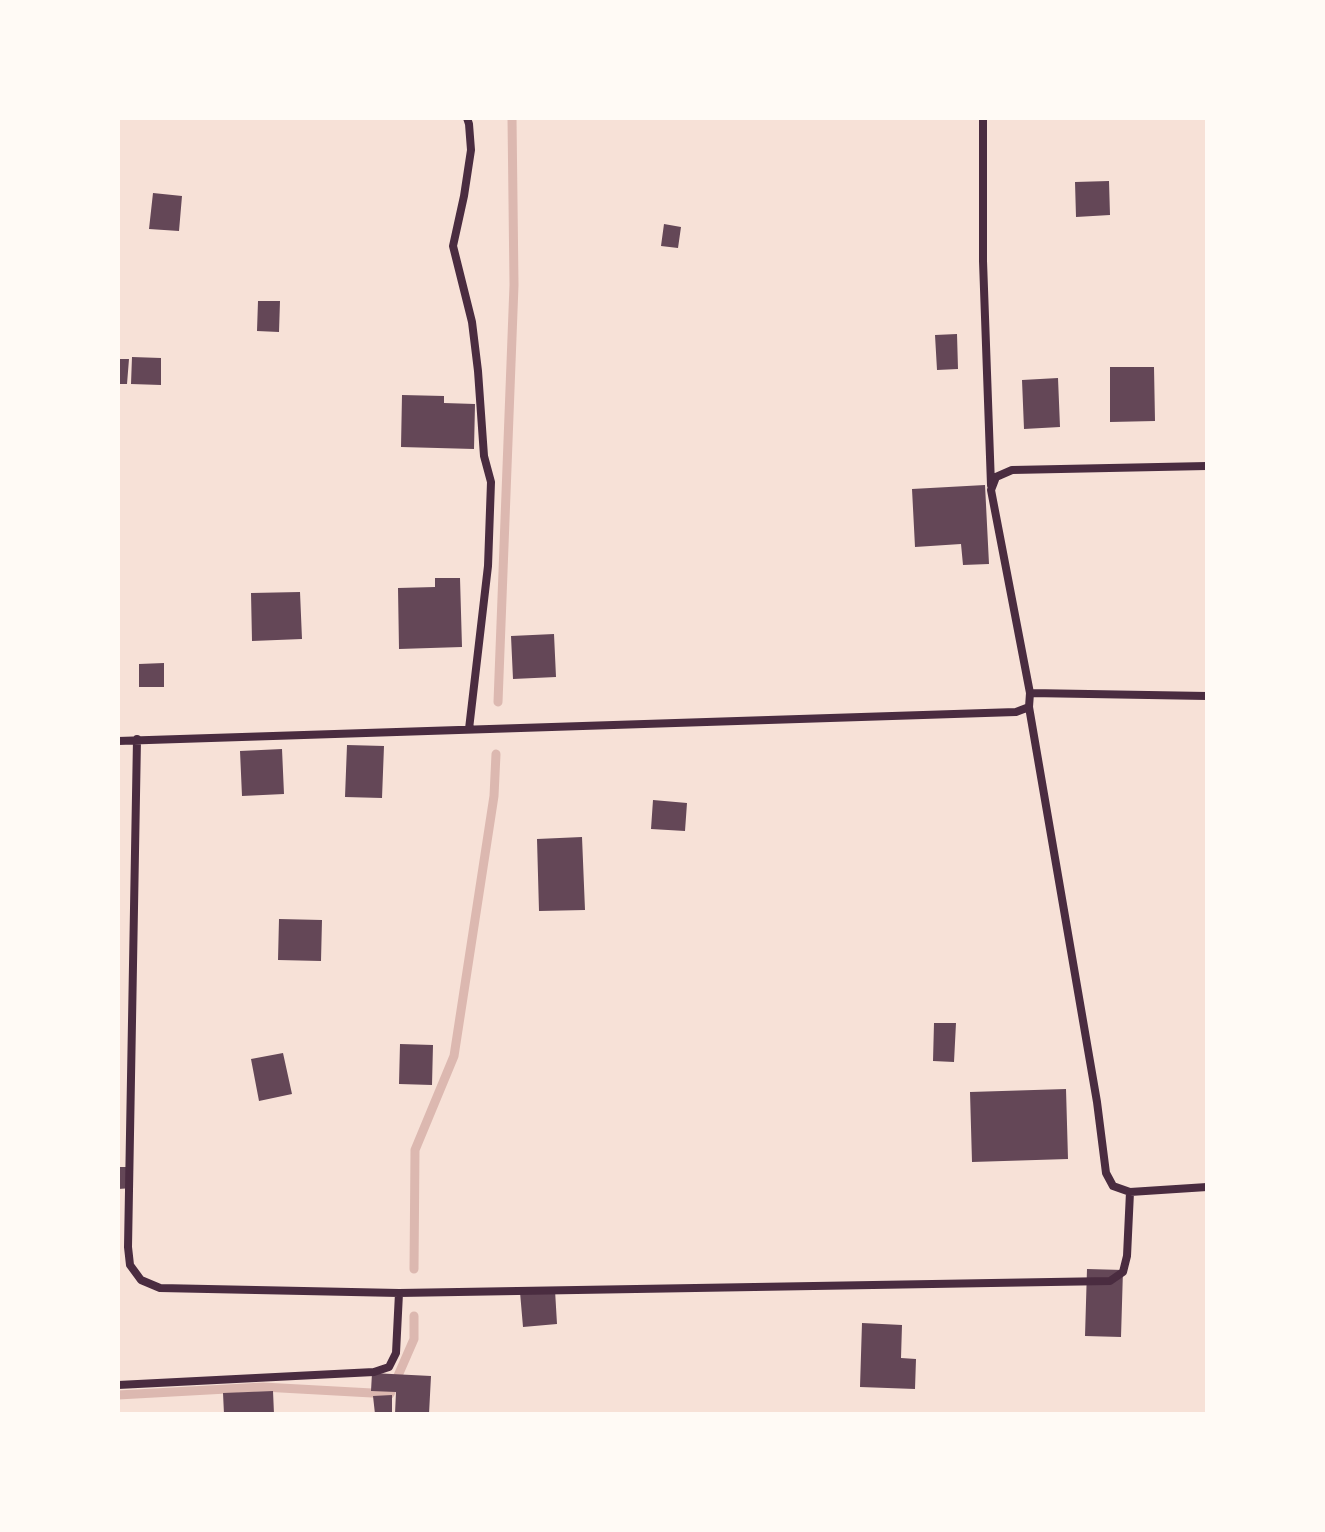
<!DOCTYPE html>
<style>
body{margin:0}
#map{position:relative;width:1325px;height:1532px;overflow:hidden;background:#f7e1d7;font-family:"Fira Sans Condensed",sans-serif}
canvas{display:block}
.frame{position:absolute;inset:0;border:120px solid #fffaf5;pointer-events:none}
</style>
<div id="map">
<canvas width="1325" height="1532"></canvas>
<div class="frame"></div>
</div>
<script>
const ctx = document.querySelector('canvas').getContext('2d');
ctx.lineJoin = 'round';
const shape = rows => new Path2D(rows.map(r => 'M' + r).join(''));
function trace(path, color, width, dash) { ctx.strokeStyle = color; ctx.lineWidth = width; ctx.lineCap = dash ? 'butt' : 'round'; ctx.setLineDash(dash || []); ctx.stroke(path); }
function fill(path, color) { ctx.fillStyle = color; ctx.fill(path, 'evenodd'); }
trace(shape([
 [498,702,514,285,512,118],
 [414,1269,415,1150,454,1056,494,796,496,754],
 [118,1395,263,1387,390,1394,414,1339,414,1316]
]), '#dcb8b0', 9);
fill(shape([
 [1109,181,1110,215,1076,217,1075,182],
 [153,193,182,196,179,231,149,229],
 [664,224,681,227,678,248,661,246],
 [258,301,280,301,279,332,257,331],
 [957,334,958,369,937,370,935,335],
 [132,357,161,358,161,385,131,384],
 [119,359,129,359,127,384,118,384],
 [1110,367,1154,367,1155,421,1110,422],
 [1058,378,1060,427,1024,429,1022,380],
 [402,395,444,396,444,403,475,404,474,449,401,447],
 [985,485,989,564,963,565,961,544,915,547,912,489],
 [435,578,460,578,462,647,399,649,398,588,435,587],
 [300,592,302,639,252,641,251,593],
 [554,634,556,677,513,679,511,636],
 [164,663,164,687,139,687,139,664],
 [347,745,384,746,382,798,345,797],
 [282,749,284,794,242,796,240,751],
 [653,800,687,803,685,831,651,829],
 [582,837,585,910,539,911,537,839],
 [279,919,322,920,321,961,278,960],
 [934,1023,956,1023,954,1062,933,1061],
 [400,1044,433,1045,432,1085,399,1084],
 [283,1053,292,1094,259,1101,251,1059],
 [1066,1089,1068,1159,972,1162,970,1092],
 [118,1167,132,1167,133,1188,118,1189],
 [1087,1269,1123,1270,1121,1337,1085,1336],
 [555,1290,557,1324,523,1327,520,1292],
 [862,1323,902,1325,901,1358,916,1359,915,1389,860,1387],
 [372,1373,431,1376,429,1414,395,1414,396,1392,371,1391],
 [273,1391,274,1414,224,1414,223,1393],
 [392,1395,392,1414,375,1414,373,1396]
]), '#644757');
trace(shape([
 [467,118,469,124,471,150,464,196,453,246,472,322,478,371,484,456,491,482,488,566,469,729],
 [983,118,983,261,991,485],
 [1030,693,1207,696],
 [1029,707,1097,1102,1106,1173,1113,1186,1130,1192,1207,1187],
 [137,739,128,1247,130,1265,141,1280,160,1288,399,1293,1110,1281,1123,1272,1127,1256,1130,1192],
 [118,741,1016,712,1029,707,1030,693,991,490,996,477,1012,470,1207,466],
 [118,1385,374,1372,389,1367,396,1353,399,1293]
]), '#4a2c40', 8);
</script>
